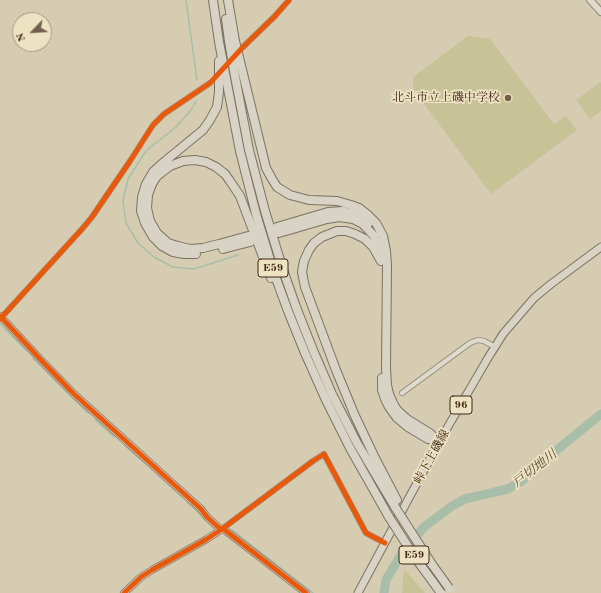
<!DOCTYPE html>
<meta charset="utf-8">
<style>
body{margin:0}
#map{position:relative;width:601px;height:593px;overflow:hidden;background:#d5ccb2;font-family:"Old Standard TT",serif}
canvas{display:block}
.north{position:absolute;left:12px;top:12px;width:40px;height:40px;box-sizing:border-box;background:#ede3c3;border:1px solid #a8977d;border-radius:50%;rotate:245deg;font-size:11px;font-weight:700;line-height:16px;text-align:center;color:#402415}
.north::after{content:'';display:block;margin:auto;width:14px;height:18px;background:#745f4c;clip-path:polygon(50% 0,100% 100%,50% 72%,0 100%)}
</style>
<div id="map">
<canvas width="601" height="593"></canvas>
<div class="north">N</div>
</div>
<script>
const ctx = document.querySelector('canvas').getContext('2d');
ctx.lineJoin = 'round';
function fill(path, color) { ctx.fillStyle = color; ctx.fill(path, 'evenodd'); }
const shape = rows => new Path2D(rows.map(r => 'M' + r).join(''));
function trace(path, color, width, dash) { ctx.strokeStyle = color; ctx.lineWidth = width; ctx.lineCap = dash ? 'butt' : 'round'; ctx.setLineDash(dash || []); ctx.stroke(path); }
function label(font, color, halo, rows, align = 'center') {
  ctx.font = font + ' "Old Standard TT","Noto Serif JP",serif'; ctx.lineWidth = 3.5; ctx.setLineDash([]); ctx.textBaseline = 'middle'; ctx.strokeStyle = halo; ctx.fillStyle = color; for (const [text, x, y, turn = 0] of rows) {
    ctx.save(); ctx.translate(x, y); ctx.rotate((+turn || 0) * Math.PI / 180); ctx.textAlign = isNaN(turn) ? turn : align; if (halo) ctx.strokeText(text, 0, 0); ctx.fillText(text, 0, 0); ctx.restore();
  }
}
fill(shape([
 [468,36,490,39,554,124,566,116,577,130,491,194,413,89,413,77],
 [600,82,601,83,601,111,590,119,576,100],
 [404,569,425,593,402,593]
]), '#c7c397');
trace(shape([
 [186,0,197,80],
 [196,101,191,110,176,127,146,151,128,179,123,201,126,223,138,243,154,257,173,267,194,269,238,255],
 [0,324,27,351],
 [33,358,88,413],
 [95,420,114,437],
 [125,446,147,465],
 [156,473,180,495],
 [187,502,201,515],
 [232,530,313,593]
]), '#a9bea8', 1.5);
trace(shape([
 [384,593,386,580,402,553,424,527,452,506,465,499,508,489,522,481,558,449,601,414]
]), '#a9bea8', 9);
trace(shape([
 [210,83,219,73]
]), '#b7aa93', 4.5, [4.5, 2]);
const minor = shape([
 [243,47,275,16,289,0],
 [0,319,82,229,92,217,130,161,153,125,164,114,210,83],
 [402,393,470,343,478,340,484,341,495,347],
 [222,529,313,461,324,454,366,533,385,543]
]);
const tertiary = shape([
 [590,0,601,12],
 [0,316,41,360,74,394,201,509,207,517,218,527,226,531,306,593],
 [124,593,141,577,152,570,207,539,222,529]
]);
const primary = shape([
 [358,593,439,442,488,358,503,334,534,298,551,284,601,247]
]);
const motorway = shape([
 [213,0,219,42,240,151,256,214,274,273,288,311,305,353,325,398,350,448,389,517],
 [228,0,235,41,266,168,272,179,277,187,290,195,309,200,337,201,351,205,359,208,368,215,376,223,383,236,386,251,387,265,386,368,387,385,389,394,393,403,397,410,407,419,431,434,439,442],
 [226,19,229,41,234,71,249,150,265,211,283,270,296,307,313,350,332,394,357,443,395,507],
 [277,227,328,212,343,211,360,216,370,222],
 [279,233,327,219,339,217,353,219,363,224,374,236,379,248,380,253],
 [248,236,219,244,203,248,190,249,178,246,168,243,157,233,150,221,147,208,148,195,152,184,157,176,170,166,183,161,195,160,206,162,216,167,225,174,230,181,240,196,271,278],
 [223,249,250,242],
 [196,254,184,254,173,252,162,246,153,237,145,223,141,211,142,197,146,184,153,172,164,162,203,130,210,120,217,107,219,92,219,61],
 [381,261,373,247,365,239,355,234,346,231,337,231,322,237,314,243,309,250,304,261,302,272,305,287,336,370,355,416,374,456,397,500],
 [382,378,382,390,385,399,389,407,397,418,408,427,428,439,439,442]
]);
trace(minor, '#918878', 6);
trace(tertiary, '#918878', 8);
trace(primary, '#7b7263', 9);
trace(motorway, '#7b7263', 10);
trace(minor, '#dedacc', 4.5);
trace(tertiary, '#dedacc', 6);
trace(primary, '#d8d3c4', 7);
trace(motorway, '#d8d3c4', 8);
const motorwayBridge = shape([
 [395,507,431,563,449,588],
 [389,517,414,556,441,593]
]);
trace(motorwayBridge, '#7b7263', 10, []);
trace(motorwayBridge, '#d8d3c4', 8);
trace(shape([
 [0,316,41,360,74,394,201,509,207,517,218,527,226,531,306,593],
 [0,319,82,229,92,217,130,161,153,125,164,114,210,83,243,47,275,16,289,0],
 [124,593,141,577,152,570,207,539,222,529,313,461,324,454,366,533,385,543]
]), '#e8590c', 5);
for (const [x, y, r, color] of [
 [508,98,4,"#745f4c"]
]) { const dot = new Path2D(); dot.arc(x, y, r, 0, 2 * Math.PI); ctx.fillStyle = color; ctx.fill(dot); trace(dot, '#ede3c3', 1.5); }
for (const [x, y, w] of [
 [273,268,30],
 [461,405,22],
 [414,555,30]
]) { const box = new Path2D(); box.roundRect(x - w / 2, y - 9, w, 18, 3); ctx.fillStyle = '#ede3c3'; ctx.fill(box); trace(box, '#402415', 1); }
label('bold 11px', '#402415', null, [
 ["E59",273,268],
 ["96",461,405],
 ["E59",414,555]
]);
label('12px', '#402415', '#ede3c3', [
 ["北斗市立上磯中学校",500,98]
], 'right');
label('12px', '#402415', '#ede3c3', [
 ["峠下上磯線",432,457,-61]
]);
label('italic 13px', '#564939', '#ede3c3', [
 ["戸切地川",535,469,-38]
]);
</script>
